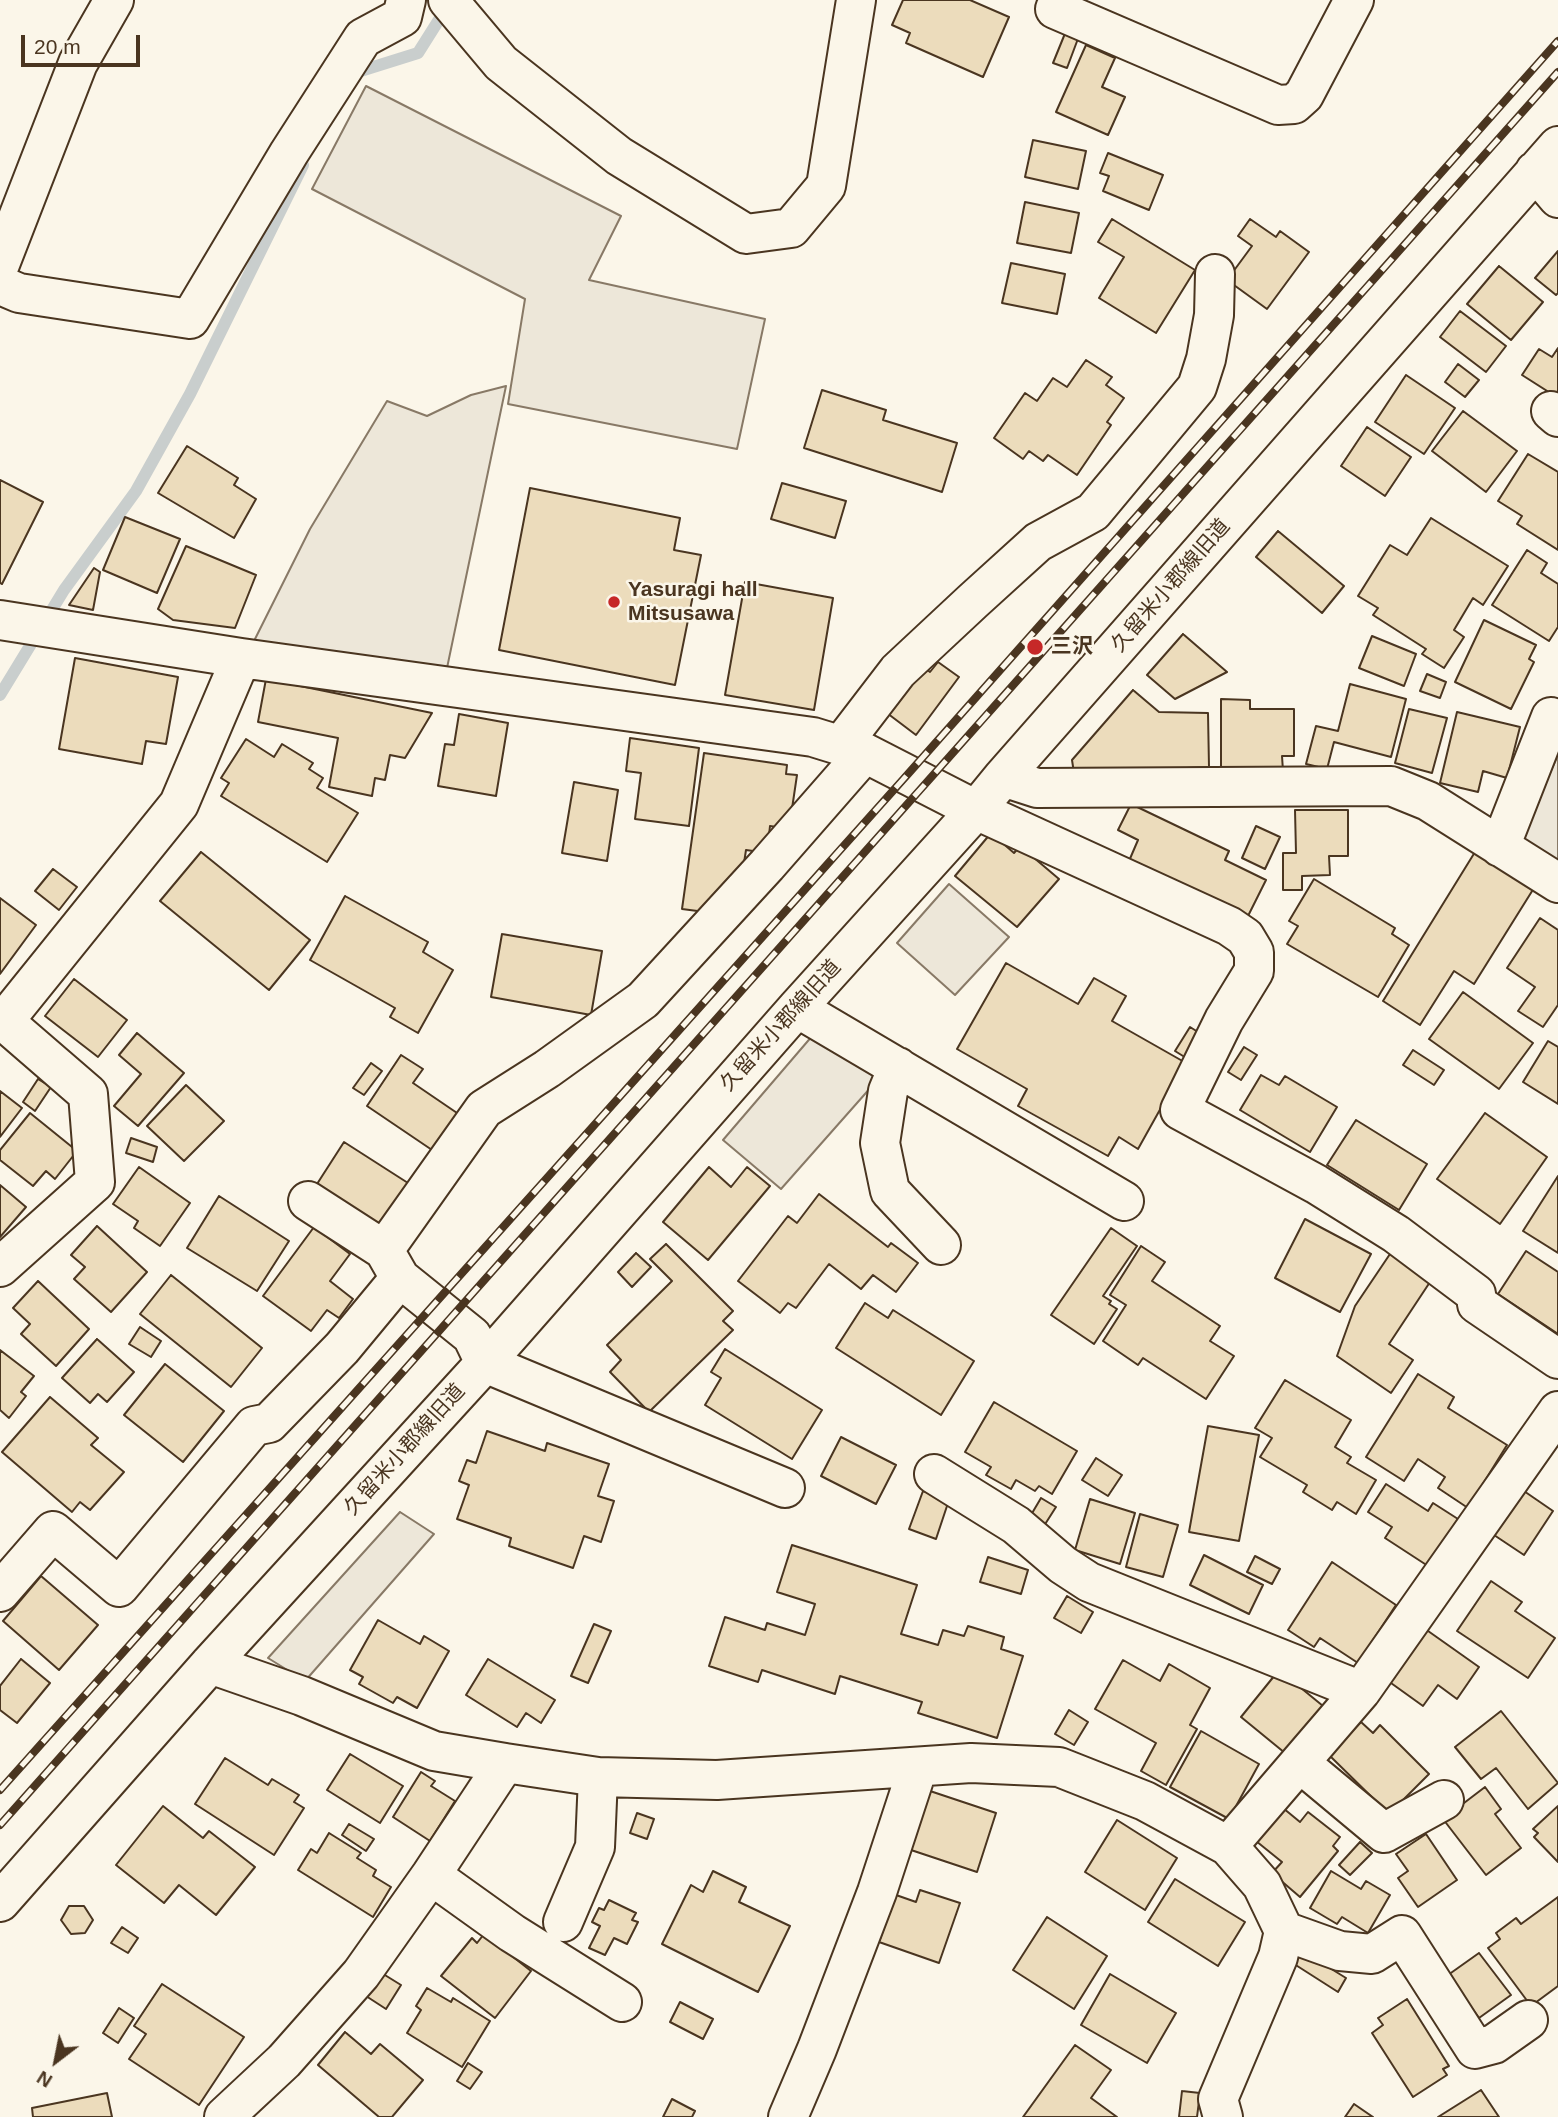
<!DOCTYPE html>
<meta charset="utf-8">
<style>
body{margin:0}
#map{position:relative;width:1558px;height:2117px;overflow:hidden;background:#fbf6e9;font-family:Arial,sans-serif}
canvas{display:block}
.north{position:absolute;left:21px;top:2026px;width:70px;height:70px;-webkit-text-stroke:5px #fbf6e9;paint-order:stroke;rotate:212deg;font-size:19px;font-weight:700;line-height:28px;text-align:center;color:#4a3520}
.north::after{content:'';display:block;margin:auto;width:24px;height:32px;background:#4a3520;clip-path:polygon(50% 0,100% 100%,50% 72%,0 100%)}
.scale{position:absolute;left:21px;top:35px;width:119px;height:32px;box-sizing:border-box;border:4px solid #4a3520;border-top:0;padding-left:9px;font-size:21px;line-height:24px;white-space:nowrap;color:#4a3520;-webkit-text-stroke:5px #fbf6e9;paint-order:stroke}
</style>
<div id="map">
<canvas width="1558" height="2117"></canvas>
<div class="north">N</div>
<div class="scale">20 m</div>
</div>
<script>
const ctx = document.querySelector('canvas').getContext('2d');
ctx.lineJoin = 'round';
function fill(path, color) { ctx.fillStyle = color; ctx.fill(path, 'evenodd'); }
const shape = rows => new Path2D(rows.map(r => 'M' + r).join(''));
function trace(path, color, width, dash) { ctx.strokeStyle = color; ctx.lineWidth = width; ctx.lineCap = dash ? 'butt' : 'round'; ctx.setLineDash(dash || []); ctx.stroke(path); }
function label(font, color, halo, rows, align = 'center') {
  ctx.font = font + ' Arial,"Noto Sans JP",sans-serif'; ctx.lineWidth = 5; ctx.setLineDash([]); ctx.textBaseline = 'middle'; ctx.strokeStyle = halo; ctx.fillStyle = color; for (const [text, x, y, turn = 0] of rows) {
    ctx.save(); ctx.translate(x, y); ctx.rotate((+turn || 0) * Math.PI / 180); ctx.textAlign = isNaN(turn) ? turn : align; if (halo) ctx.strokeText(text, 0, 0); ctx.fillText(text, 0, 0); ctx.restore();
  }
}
const parking = shape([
 [366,86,621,216,589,280,765,319,737,449,508,404,525,299,312,189,366,86],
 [506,386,447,668,253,643,310,529,387,401,427,416,471,395,506,386],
 [1558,755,1558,870,1522,848,1523,833,1558,755],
 [949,884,1009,937,955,995,897,943,949,884],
 [813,1035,880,1077,781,1189,723,1140,813,1035],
 [400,1512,434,1534,305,1681,268,1658,400,1512]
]);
fill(parking, '#ede7d9');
trace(parking, '#887966', 2);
trace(shape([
 [351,74,418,53,447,7],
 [0,695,64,590,136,491,190,394,303,165]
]), '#c9cecd', 12);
const building = shape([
 [903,0,970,0,1009,17,983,77,906,43,910,33,892,25,903,0],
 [1066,31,1079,36,1067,68,1053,63,1066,31],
 [1086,45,1115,58,1102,87,1125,97,1108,135,1056,112,1086,45],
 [1033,140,1086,151,1078,189,1025,177,1033,140],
 [1108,153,1163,175,1149,210,1103,191,1109,176,1100,173,1108,153],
 [1025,202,1079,213,1071,253,1017,243,1025,202],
 [1112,219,1195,270,1156,333,1099,298,1124,257,1098,242,1112,219],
 [1250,219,1276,237,1280,231,1309,252,1267,309,1227,280,1252,246,1238,236,1250,219],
 [1558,251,1558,293,1556,295,1535,278,1558,251],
 [1011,263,1065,274,1057,314,1002,303,1011,263],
 [1499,266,1543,302,1511,340,1467,304,1499,266],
 [1460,311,1506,346,1486,372,1440,337,1460,311],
 [1558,348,1558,398,1522,375,1539,349,1552,357,1558,348],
 [1086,360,1112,377,1106,385,1124,398,1107,422,1111,425,1077,475,1048,455,1043,461,1029,451,1023,459,994,438,1025,393,1037,401,1053,378,1067,387,1086,360],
 [1458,364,1479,380,1465,397,1445,382,1458,364],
 [1406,375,1455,408,1424,454,1375,422,1406,375],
 [822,390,886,410,883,420,957,443,942,492,804,448,822,390],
 [1463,411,1517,451,1486,492,1432,451,1463,411],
 [1367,427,1411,457,1385,496,1341,466,1367,427],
 [187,446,238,478,234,485,256,499,234,538,158,493,187,446],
 [1528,454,1558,472,1558,550,1517,524,1522,516,1498,501,1528,454],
 [0,480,43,502,2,584,0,583,0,480],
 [782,483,846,501,835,538,771,519,782,483],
 [530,488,680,518,674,550,701,555,675,685,499,650,530,488],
 [125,517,180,539,157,593,103,570,125,517],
 [1431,518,1508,566,1483,605,1473,598,1454,630,1464,637,1444,668,1422,654,1426,649,1373,615,1378,608,1358,596,1390,545,1407,555,1431,518],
 [1278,531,1344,586,1322,613,1256,557,1278,531],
 [186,546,256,575,235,628,173,620,158,609,186,546],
 [1527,550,1547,563,1541,573,1558,584,1558,627,1549,641,1492,605,1527,550],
 [94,568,100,572,93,610,69,605,94,568],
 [745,582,833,598,814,710,725,695,745,582],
 [1484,620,1536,645,1529,659,1534,662,1511,709,1455,682,1484,620],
 [1183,634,1227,672,1175,699,1147,675,1183,634],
 [1372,636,1416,654,1404,686,1359,668,1372,636],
 [75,658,178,677,166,744,146,741,142,764,59,749,75,658],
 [938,662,959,677,916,735,883,710,918,663,930,672,938,662],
 [1427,674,1446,682,1440,698,1420,691,1427,674],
 [266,679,432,713,405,758,390,755,385,780,375,778,372,796,329,787,338,738,258,722,266,679],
 [1350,684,1406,699,1391,757,1334,742,1327,769,1306,764,1316,726,1338,731,1350,684],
 [1133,690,1159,712,1208,713,1209,767,1074,773,1072,760,1133,690],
 [1221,699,1250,700,1250,709,1294,709,1294,756,1282,756,1283,771,1221,771,1221,699],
 [1409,709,1447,718,1432,773,1395,763,1409,709],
 [1457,712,1520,727,1507,778,1483,771,1478,792,1440,783,1457,712],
 [459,714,508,723,496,796,438,786,445,744,454,745,459,714],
 [630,738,699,748,689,826,635,819,641,773,626,771,630,738],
 [246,739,274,757,282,744,313,763,309,769,323,778,317,788,358,813,327,862,221,796,229,783,221,778,246,739],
 [704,753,787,765,786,774,797,775,789,829,770,826,767,853,746,850,742,876,713,913,682,909,704,753],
 [574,782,618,790,607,861,562,853,574,782],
 [1131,804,1229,851,1225,860,1266,880,1247,918,1129,861,1138,840,1118,830,1131,804],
 [1295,810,1348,810,1348,856,1329,856,1330,875,1302,876,1302,890,1283,890,1283,853,1296,853,1295,810],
 [1256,826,1280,837,1265,869,1242,858,1256,826],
 [991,833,1014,853,1020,846,1059,879,1017,927,955,876,991,833],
 [201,852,310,940,269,990,160,901,201,852],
 [1475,852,1534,888,1474,984,1454,971,1420,1025,1383,1001,1475,852],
 [53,869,77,887,59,910,35,891,53,869],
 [1314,879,1395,928,1392,934,1409,945,1378,997,1287,944,1298,926,1289,921,1314,879],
 [345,896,428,942,423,952,453,970,418,1033,390,1017,395,1008,310,960,345,896],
 [0,898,36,925,0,974,0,898],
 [1540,918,1558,930,1558,1005,1543,1027,1518,1011,1535,987,1507,968,1540,918],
 [502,934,602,951,591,1015,491,997,502,934],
 [1006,963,1078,1004,1094,978,1126,996,1112,1021,1186,1063,1138,1149,1119,1137,1108,1156,1018,1106,1027,1089,957,1049,1006,963],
 [74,979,127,1020,98,1057,45,1016,74,979],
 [1463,992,1533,1043,1499,1089,1429,1039,1463,992],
 [1190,1027,1206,1037,1191,1061,1175,1051,1190,1027],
 [137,1033,184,1073,138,1126,114,1106,141,1074,119,1055,137,1033],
 [1548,1041,1558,1047,1558,1104,1523,1082,1548,1041],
 [1244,1047,1257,1055,1241,1080,1228,1072,1244,1047],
 [1413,1050,1444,1070,1434,1085,1403,1065,1413,1050],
 [401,1055,423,1069,413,1083,460,1115,435,1152,367,1106,401,1055],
 [371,1063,382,1071,364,1095,353,1088,371,1063],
 [1261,1075,1279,1085,1285,1076,1337,1107,1310,1152,1240,1110,1261,1075],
 [38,1079,51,1087,35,1111,23,1102,38,1079],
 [186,1085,224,1121,184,1161,147,1126,186,1085],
 [0,1091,22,1108,0,1137,0,1091],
 [30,1113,77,1151,55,1179,46,1171,33,1186,0,1160,0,1150,30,1113],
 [1485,1113,1547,1157,1500,1224,1437,1179,1485,1113],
 [1356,1120,1427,1164,1399,1210,1327,1165,1356,1120],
 [131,1138,157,1147,153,1162,126,1153,131,1138],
 [344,1142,408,1183,381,1225,317,1184,344,1142],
 [139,1167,190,1203,160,1246,134,1228,138,1221,113,1204,139,1167],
 [709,1167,731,1187,747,1167,770,1186,708,1260,663,1222,709,1167],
 [1558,1176,1558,1253,1523,1231,1558,1176],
 [0,1185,26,1207,0,1237,0,1185],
 [819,1194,888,1247,891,1243,918,1263,896,1292,873,1275,861,1289,829,1264,796,1308,788,1303,780,1313,738,1281,788,1216,797,1223,819,1194],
 [219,1196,289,1241,257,1291,187,1248,219,1196],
 [1305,1219,1371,1254,1340,1312,1275,1278,1305,1219],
 [97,1226,147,1272,111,1312,74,1279,85,1267,71,1255,97,1226],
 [314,1227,350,1254,330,1281,353,1299,339,1318,327,1310,311,1331,263,1296,314,1227],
 [1111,1228,1137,1246,1103,1296,1111,1301,1109,1304,1117,1309,1094,1344,1051,1315,1111,1228],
 [666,1244,733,1311,723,1321,733,1330,649,1412,610,1372,621,1360,607,1345,672,1281,650,1259,666,1244],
 [1141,1246,1165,1262,1152,1281,1220,1326,1210,1341,1234,1356,1206,1399,1143,1358,1138,1365,1103,1341,1126,1305,1110,1295,1141,1246],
 [1392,1251,1432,1279,1389,1344,1413,1360,1391,1393,1337,1356,1355,1306,1392,1251],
 [1526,1251,1558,1272,1558,1334,1498,1294,1526,1251],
 [636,1253,651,1267,632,1287,618,1272,636,1253],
 [171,1275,262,1348,231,1387,140,1314,171,1275],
 [38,1281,89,1329,56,1366,21,1334,30,1324,13,1308,38,1281],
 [865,1303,888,1318,893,1310,974,1361,941,1415,836,1348,865,1303],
 [140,1327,161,1341,151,1357,129,1344,140,1327],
 [97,1339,134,1372,107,1402,98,1394,90,1403,62,1378,97,1339],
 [725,1349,822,1410,792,1459,705,1405,721,1378,711,1372,725,1349],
 [0,1350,34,1376,21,1392,26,1396,9,1418,0,1410,0,1350],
 [165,1364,224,1411,183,1462,124,1415,165,1364],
 [1418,1374,1454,1397,1448,1408,1507,1445,1468,1508,1438,1488,1445,1477,1418,1459,1404,1481,1366,1457,1418,1374],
 [1285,1380,1351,1420,1335,1447,1351,1457,1347,1463,1376,1480,1356,1514,1337,1502,1332,1510,1303,1492,1307,1485,1260,1457,1272,1438,1255,1428,1285,1380],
 [50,1397,98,1438,91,1445,124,1472,90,1510,80,1502,72,1512,2,1452,50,1397],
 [994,1402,1077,1451,1052,1494,1039,1486,1035,1491,1016,1480,1011,1489,986,1475,991,1467,965,1452,994,1402],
 [1208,1426,1259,1435,1239,1541,1189,1532,1208,1426],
 [487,1431,545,1451,547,1443,609,1464,598,1496,614,1501,601,1542,584,1536,573,1568,509,1546,511,1538,457,1519,469,1485,459,1481,467,1460,476,1463,487,1431],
 [841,1437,896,1465,876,1504,821,1476,841,1437],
 [1096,1458,1122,1475,1108,1496,1082,1480,1096,1458],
 [1386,1484,1428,1511,1433,1503,1458,1519,1428,1566,1385,1538,1392,1527,1368,1512,1386,1484],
 [1521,1489,1553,1511,1524,1555,1491,1533,1521,1489],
 [923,1491,949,1500,936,1539,909,1529,923,1491],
 [1041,1498,1056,1507,1042,1529,1028,1520,1041,1498],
 [1090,1499,1135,1513,1120,1564,1075,1550,1090,1499],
 [1140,1514,1178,1525,1163,1577,1126,1567,1140,1514],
 [792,1545,917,1585,901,1634,938,1645,943,1630,964,1636,968,1626,1004,1637,1001,1649,1023,1656,997,1738,918,1713,922,1702,840,1676,835,1694,762,1670,758,1682,709,1666,725,1617,765,1630,767,1623,805,1635,815,1604,777,1592,792,1545],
 [1204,1555,1263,1585,1249,1614,1190,1585,1204,1555],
 [1255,1556,1280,1569,1272,1584,1247,1572,1255,1556],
 [988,1557,1028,1570,1021,1594,980,1582,988,1557],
 [1332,1562,1396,1605,1358,1663,1320,1638,1314,1647,1288,1630,1332,1562],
 [41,1576,98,1625,59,1670,3,1621,41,1576],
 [1491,1581,1522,1602,1515,1611,1555,1638,1528,1678,1457,1631,1491,1581],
 [1067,1596,1093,1612,1081,1633,1054,1618,1067,1596],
 [378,1620,420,1644,424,1636,449,1651,417,1708,397,1697,393,1703,359,1684,363,1677,350,1670,378,1620],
 [594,1624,611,1631,588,1683,571,1676,594,1624],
 [1421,1626,1479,1667,1457,1699,1438,1685,1423,1706,1384,1678,1421,1626],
 [21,1659,50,1683,17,1723,0,1710,0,1686,21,1659],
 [488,1659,555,1700,541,1723,526,1713,517,1727,466,1695,488,1659],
 [1123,1660,1160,1681,1169,1664,1210,1688,1190,1725,1197,1729,1166,1785,1141,1771,1156,1743,1095,1709,1123,1660],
 [1279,1670,1323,1706,1285,1753,1241,1717,1279,1670],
 [1069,1710,1088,1722,1074,1745,1055,1734,1069,1710],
 [1501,1711,1558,1783,1528,1809,1496,1768,1481,1779,1455,1747,1501,1711],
 [1361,1722,1373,1733,1380,1725,1429,1774,1389,1814,1329,1755,1361,1722],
 [1201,1731,1259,1764,1229,1819,1170,1787,1201,1731],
 [350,1754,403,1786,380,1823,327,1790,350,1754],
 [225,1758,268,1785,272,1779,299,1795,294,1802,304,1808,274,1855,195,1804,225,1758],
 [421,1772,435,1781,431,1786,455,1801,430,1841,393,1817,421,1772],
 [1485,1787,1501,1809,1495,1814,1521,1848,1486,1875,1443,1819,1485,1787],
 [927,1790,996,1813,977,1872,908,1849,927,1790],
 [163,1806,203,1838,209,1831,255,1867,216,1915,179,1885,164,1903,116,1865,163,1806],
 [1558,1806,1558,1862,1534,1837,1538,1833,1533,1829,1558,1806],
 [1283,1808,1300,1822,1308,1812,1340,1837,1333,1846,1338,1851,1300,1897,1272,1873,1282,1862,1256,1841,1283,1808],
 [637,1813,654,1819,647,1839,630,1833,637,1813],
 [1117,1820,1177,1858,1145,1910,1085,1872,1117,1820],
 [349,1824,374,1839,366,1851,342,1835,349,1824],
 [329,1833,361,1853,357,1858,376,1870,373,1876,391,1887,373,1917,298,1870,311,1849,317,1853,329,1833],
 [1426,1834,1457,1880,1418,1907,1398,1878,1408,1871,1396,1854,1426,1834],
 [1360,1842,1372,1853,1350,1875,1339,1865,1360,1842],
 [713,1871,746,1887,739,1902,790,1926,758,1992,662,1944,691,1885,703,1892,713,1871],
 [1331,1871,1361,1889,1366,1881,1390,1895,1368,1933,1342,1917,1337,1924,1310,1908,1331,1871],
 [1175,1879,1245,1922,1218,1966,1148,1922,1175,1879],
 [920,1890,960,1903,939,1963,879,1942,896,1895,916,1902,920,1890],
 [1558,1897,1558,1986,1531,2006,1488,1948,1500,1939,1496,1933,1516,1918,1521,1924,1558,1897],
 [609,1900,636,1913,632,1920,638,1922,627,1944,614,1938,605,1955,589,1948,600,1926,592,1922,599,1908,604,1910,609,1900],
 [69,1906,84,1906,93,1920,85,1933,71,1934,61,1920,69,1906],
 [1047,1917,1107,1956,1074,2009,1013,1970,1047,1917],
 [122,1927,138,1938,128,1953,111,1943,122,1927],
 [484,1934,531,1971,495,2018,441,1976,472,1938,477,1943,484,1934],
 [1299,1949,1346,1978,1338,1992,1291,1962,1299,1949],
 [1479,1953,1511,1995,1479,2018,1448,1975,1479,1953],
 [380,1972,401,1985,386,2009,366,1996,380,1972],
 [1110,1974,1176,2013,1147,2063,1081,2025,1110,1974],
 [162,1984,244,2037,199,2105,129,2059,146,2034,134,2026,162,1984],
 [427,1988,451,2002,453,1998,490,2021,462,2067,407,2033,421,2010,416,2006,427,1988],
 [1407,1999,1449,2066,1443,2069,1447,2075,1413,2097,1372,2033,1383,2025,1378,2018,1407,1999],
 [680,2002,713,2019,703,2039,670,2022,680,2002],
 [119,2008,134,2018,118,2043,103,2033,119,2008],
 [345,2032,371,2054,380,2044,423,2080,392,2117,379,2117,318,2065,345,2032],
 [1075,2045,1111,2070,1091,2098,1117,2117,1023,2117,1075,2045],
 [468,2063,482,2072,470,2089,457,2081,468,2063],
 [1481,2090,1499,2117,1438,2117,1481,2090],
 [1182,2091,1200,2093,1197,2117,1179,2117,1182,2091],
 [107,2093,112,2117,33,2117,32,2108,107,2093],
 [672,2099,695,2111,692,2117,663,2117,672,2099],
 [1354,2104,1373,2117,1345,2117,1354,2104]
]);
fill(building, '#ecdcbc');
trace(building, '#4a3520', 2);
const minor = shape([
 [448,0,501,63,619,156,746,234,791,228,826,186,856,0],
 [1055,9,1278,105,1294,104,1304,95,1354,0],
 [1535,171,1558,198],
 [0,264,78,63,114,0],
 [0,285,19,293,190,319,289,153,363,38,402,17,406,0],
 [1551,411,1558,417],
 [0,620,241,658,813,737,865,753,976,810,1229,926,1245,937,1254,952,1254,971,1224,1020,1180,1110,1316,1184,1396,1234,1476,1294,1477,1304,1558,1359],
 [842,744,898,671,973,601,1038,542,1093,512,1197,387,1206,359,1214,315,1215,274],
 [1003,777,1037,788,1391,786,1428,801,1558,883],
 [1500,847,1551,717],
 [797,1008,1124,1201],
 [0,1018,88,1094,95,1182,0,1267],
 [4,1021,179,804,241,658],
 [898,1067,888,1091,880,1143,890,1191,941,1245],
 [308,1201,384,1250],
 [400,1278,472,1336,485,1363,785,1488],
 [934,1474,1016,1525,1063,1565,1089,1582,1361,1691],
 [0,1592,53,1531,119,1587,254,1426,269,1423,342,1348,400,1278,384,1250,484,1109,547,1069,643,1000,767,865,865,753],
 [210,1664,302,1696,434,1751,505,1763],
 [1300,1763,1384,1833,1444,1800],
 [1228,1846,1361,1691,1558,1411],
 [431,1875,512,1933,622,2002],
 [0,1902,210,1664,485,1363,797,1008,976,810,1003,777,1558,146],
 [563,1922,595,1847,598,1777],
 [1284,1931,1340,1951,1372,1954,1402,1935,1475,2049,1494,2044,1528,2020],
 [224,2117,284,2061,361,1974,431,1875,505,1763,598,1777,717,1780,971,1763,1059,1767,1145,1801,1228,1846,1262,1885,1284,1931,1278,1957,1218,2099,1223,2117],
 [788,2117,817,2049,877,1892,918,1767]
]);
trace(minor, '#4a3520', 42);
trace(minor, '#fbf6e9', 38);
const rail = shape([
 [0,1790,908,774,1558,41],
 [0,1825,1558,72]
]);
trace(rail, '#4a3520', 8);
trace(rail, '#fbf6e9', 5, [16]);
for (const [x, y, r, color] of [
 [614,602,7,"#c62828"],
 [1035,647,9,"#c62828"]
]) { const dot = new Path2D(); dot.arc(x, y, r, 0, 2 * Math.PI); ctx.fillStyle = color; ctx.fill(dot); trace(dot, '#fbf6e9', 2.5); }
label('21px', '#4a3520', '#fbf6e9', [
 ["久留米小郡線旧道",1171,586,-49],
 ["久留米小郡線旧道",781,1026,-48],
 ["久留米小郡線旧道",405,1450,-48]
]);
label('bold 21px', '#4a3520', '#fbf6e9', [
 ["Yasuragi hall",628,590],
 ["Mitsusawa",628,614],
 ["三沢",1051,647]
], 'left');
</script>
